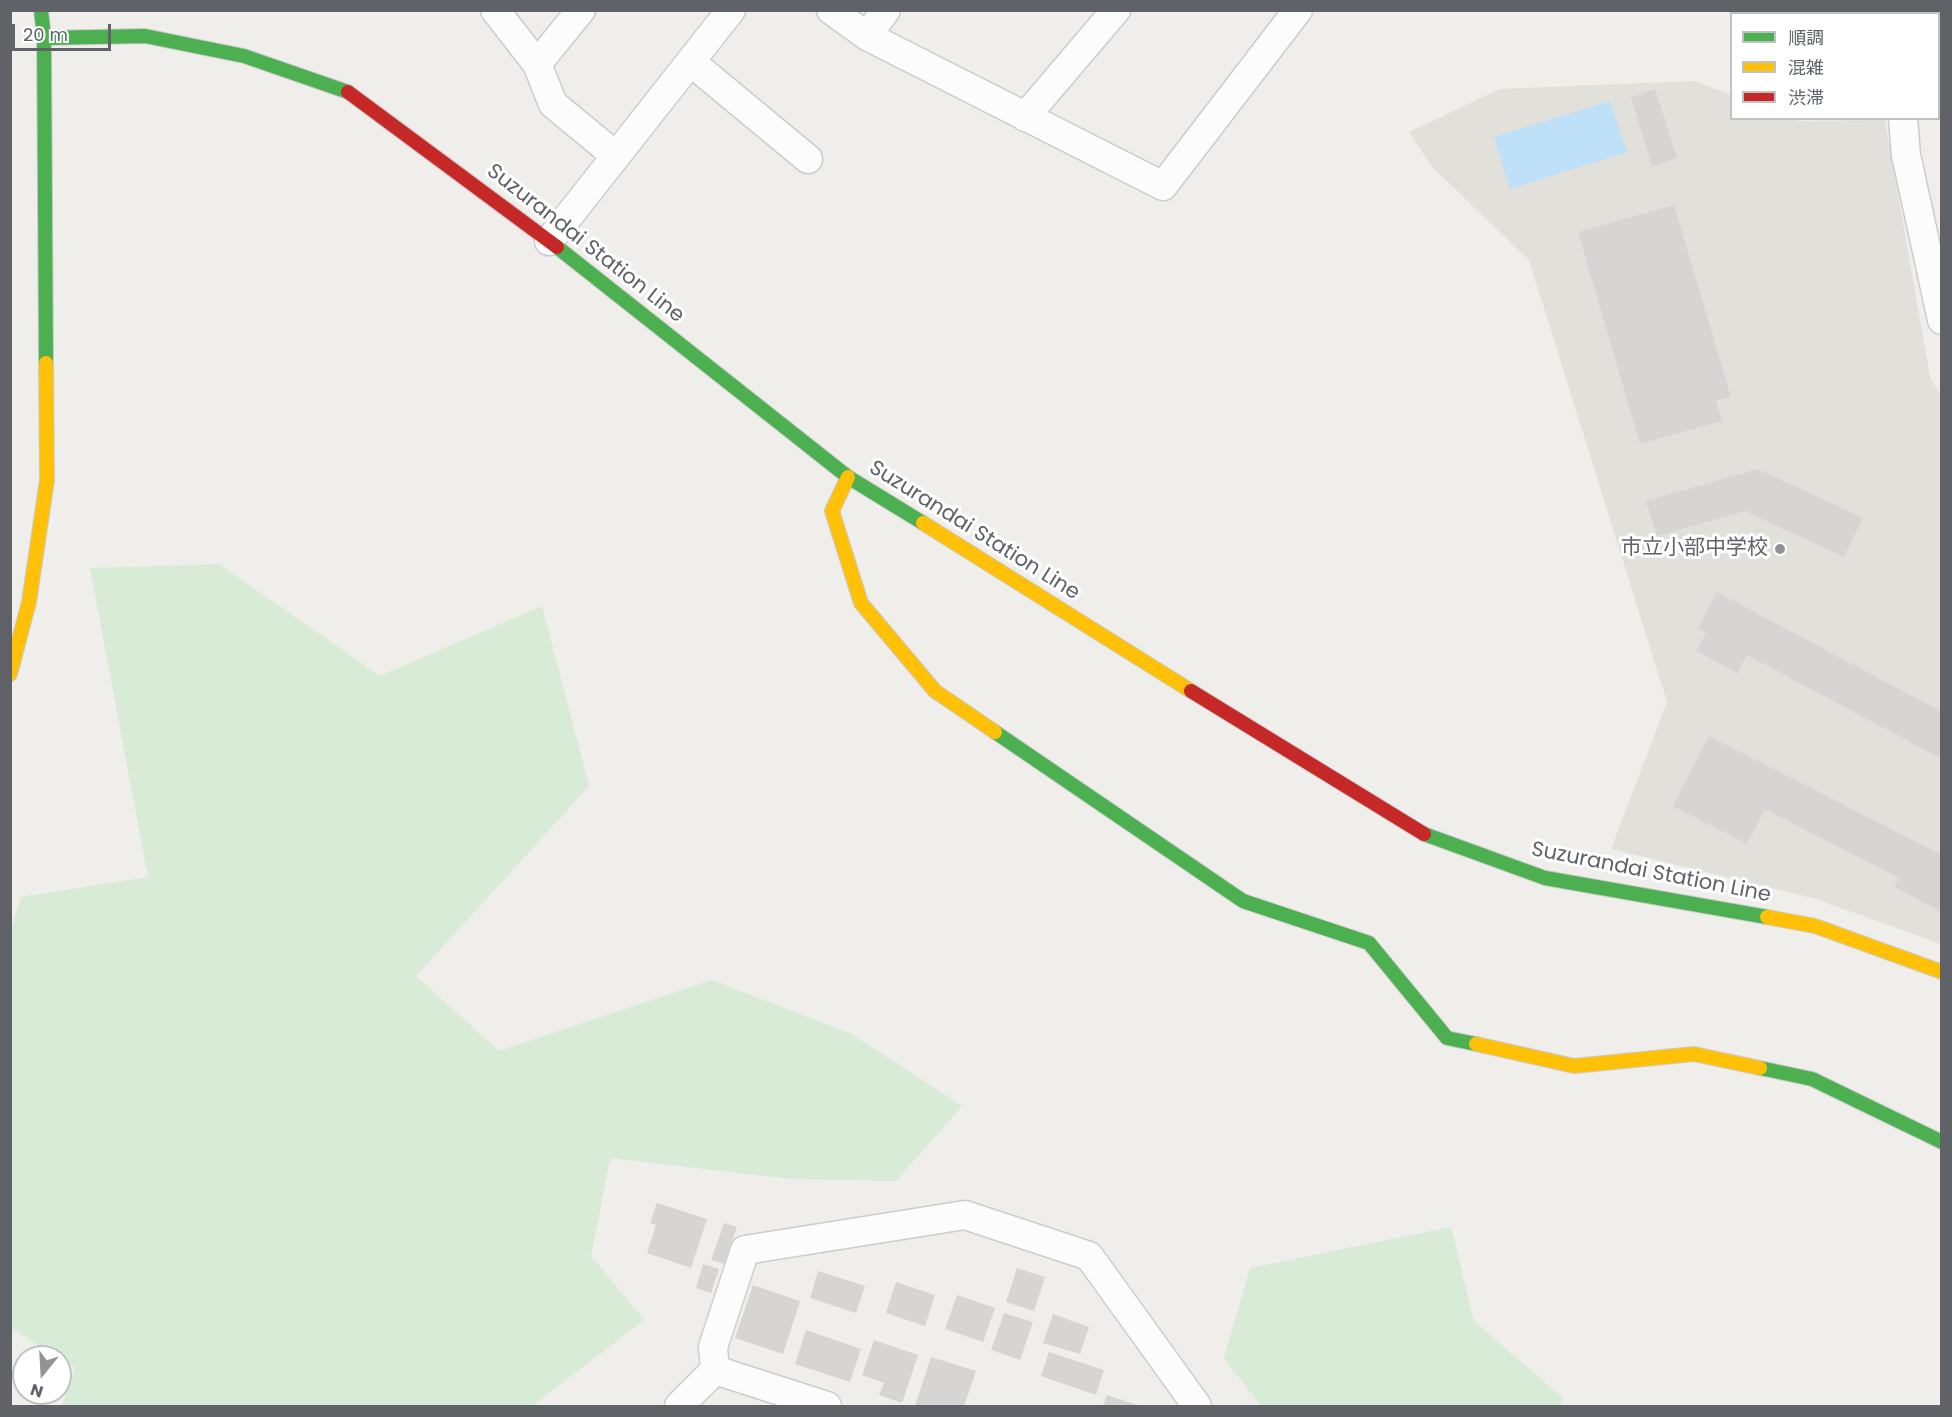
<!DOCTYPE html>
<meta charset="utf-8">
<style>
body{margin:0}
#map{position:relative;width:1952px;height:1417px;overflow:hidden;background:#efeeea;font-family:Poppins,"Noto Sans JP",sans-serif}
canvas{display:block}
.frame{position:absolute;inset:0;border:12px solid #5f6368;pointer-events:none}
.legend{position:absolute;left:1730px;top:12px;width:210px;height:108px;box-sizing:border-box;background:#fff;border:2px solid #bfc1c3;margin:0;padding:8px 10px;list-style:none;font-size:18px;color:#5f6368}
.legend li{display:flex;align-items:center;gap:12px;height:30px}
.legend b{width:30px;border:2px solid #bfc1c3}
.north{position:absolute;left:12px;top:1345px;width:60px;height:60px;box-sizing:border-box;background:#fff;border:2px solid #bfc1c3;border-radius:50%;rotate:198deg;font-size:16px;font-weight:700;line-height:24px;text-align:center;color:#5f6368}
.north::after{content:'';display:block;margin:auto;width:21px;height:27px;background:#919496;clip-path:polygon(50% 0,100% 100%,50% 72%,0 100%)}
.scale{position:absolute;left:12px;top:24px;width:99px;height:27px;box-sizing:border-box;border:3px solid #5f6368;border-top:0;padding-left:8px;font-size:18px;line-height:21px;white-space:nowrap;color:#5f6368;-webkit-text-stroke:4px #fff;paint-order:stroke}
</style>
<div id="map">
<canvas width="1952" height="1417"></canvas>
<div class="frame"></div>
<ul class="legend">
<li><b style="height:8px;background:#4caf50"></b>順調</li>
<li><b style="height:8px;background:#ffc107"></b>混雑</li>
<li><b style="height:8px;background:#c62828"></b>渋滞</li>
</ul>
<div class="north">N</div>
<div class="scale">20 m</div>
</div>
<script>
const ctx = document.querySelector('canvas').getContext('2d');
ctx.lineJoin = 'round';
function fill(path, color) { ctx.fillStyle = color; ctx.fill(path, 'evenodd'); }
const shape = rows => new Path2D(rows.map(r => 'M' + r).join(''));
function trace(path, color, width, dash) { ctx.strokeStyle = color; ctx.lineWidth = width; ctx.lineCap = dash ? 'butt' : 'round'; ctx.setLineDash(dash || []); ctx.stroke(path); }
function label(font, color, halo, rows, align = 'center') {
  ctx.font = font + ' Poppins,"Noto Sans JP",sans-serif'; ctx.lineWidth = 6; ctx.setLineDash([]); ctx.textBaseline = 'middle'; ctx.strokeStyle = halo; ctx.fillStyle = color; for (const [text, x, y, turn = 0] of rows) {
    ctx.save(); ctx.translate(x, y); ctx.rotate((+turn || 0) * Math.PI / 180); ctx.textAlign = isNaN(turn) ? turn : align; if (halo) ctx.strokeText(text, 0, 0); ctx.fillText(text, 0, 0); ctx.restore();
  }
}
fill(shape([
 [1694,81,1731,95,1732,118,1791,118,1799,121,1885,120,1930,377,1941,396,1941,944,1813,898,1611,849,1667,702,1529,260,1432,167,1409,132,1500,89]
]), '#e2e0da');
fill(shape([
 [219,564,380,676,542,606,589,786,416,976,499,1051,712,980,852,1034,962,1106,896,1181,790,1179,610,1158,591,1256,644,1320,532,1406,62,1406,75,1368,11,1328,11,930,21,897,148,877,90,568],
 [1451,1227,1474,1321,1563,1398,1560,1406,1261,1406,1224,1358,1250,1268]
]), '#d8ebd6');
fill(shape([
 [1610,101,1627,152,1510,189,1494,137]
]), '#bfe0f9');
fill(shape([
 [1655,89,1677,158,1652,166,1631,97],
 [1674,205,1731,397,1716,401,1722,421,1640,444,1578,232],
 [1758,469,1863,518,1844,557,1745,511,1657,536,1646,501],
 [1717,592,1942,712,1942,759,1747,655,1737,673,1696,651,1706,633,1698,628],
 [1709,736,1942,855,1942,912,1894,887,1899,878,1765,809,1747,844,1673,806],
 [657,1203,707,1219,691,1268,647,1253,656,1225,650,1223],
 [724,1223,737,1227,724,1264,711,1260],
 [703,1264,719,1269,711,1293,696,1288],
 [1017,1268,1045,1277,1034,1311,1006,1302],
 [818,1271,865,1286,856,1313,810,1298],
 [896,1282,935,1295,925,1326,886,1313],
 [753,1285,800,1301,783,1354,735,1338],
 [957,1295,995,1308,983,1342,945,1329],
 [1004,1313,1033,1322,1020,1360,991,1350],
 [1053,1314,1089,1327,1080,1354,1043,1343],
 [806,1330,861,1349,850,1382,795,1364],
 [874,1340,918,1355,902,1403,879,1395,884,1383,862,1375],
 [1049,1352,1104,1370,1096,1395,1041,1376],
 [931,1357,976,1371,964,1406,915,1406],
 [1107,1395,1140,1406,1103,1406]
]), '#d6d5d3');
const street = shape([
 [495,10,537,64,553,104,616,156],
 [831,10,867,36,1163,186,1298,10],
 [1745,10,1750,14],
 [867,36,886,10],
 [1938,45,1942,41],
 [691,62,808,159],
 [537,64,581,10],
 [1025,117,1116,10],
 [1903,118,1906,155,1942,320],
 [549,241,731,10],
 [715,1370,827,1406],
 [679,1406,715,1370,713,1347,745,1250,965,1215,1089,1256,1197,1406]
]);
const fast = shape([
 [41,10,44,38,46,363],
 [44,38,145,36,244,56,348,92],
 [557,247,848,477,923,523],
 [995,732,1243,901,1369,943,1447,1038,1476,1044],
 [1424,834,1545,878,1767,917],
 [1760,1068,1812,1079,1942,1142]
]);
const slow = shape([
 [848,477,832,511,861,603,935,691,995,732],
 [923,523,1191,691],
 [10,674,29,602,47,480,46,363],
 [1767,917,1815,926,1942,972],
 [1476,1044,1574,1066,1694,1054,1760,1068]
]);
const jam = shape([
 [348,92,557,247],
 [1191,691,1424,834]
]);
trace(street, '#cbcccc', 31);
trace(fast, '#cacacb', 16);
trace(slow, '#cacacb', 16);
trace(jam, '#cacacb', 16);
trace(street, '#fdfcfc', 28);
trace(fast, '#4caf50', 14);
trace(slow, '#ffc107', 14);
trace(jam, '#c62828', 14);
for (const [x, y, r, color] of [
 [1780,549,6,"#919496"]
]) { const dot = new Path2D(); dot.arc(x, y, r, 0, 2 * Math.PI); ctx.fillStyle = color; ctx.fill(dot); trace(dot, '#fff', 2); }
label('21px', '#5f6368', '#fff', [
 ["Suzurandai Station Line",585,244,38],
 ["Suzurandai Station Line",974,531,32],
 ["Suzurandai Station Line",1651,873,11]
]);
label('21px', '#5f6368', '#fff', [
 ["市立小部中学校",1768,549]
], 'right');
</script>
